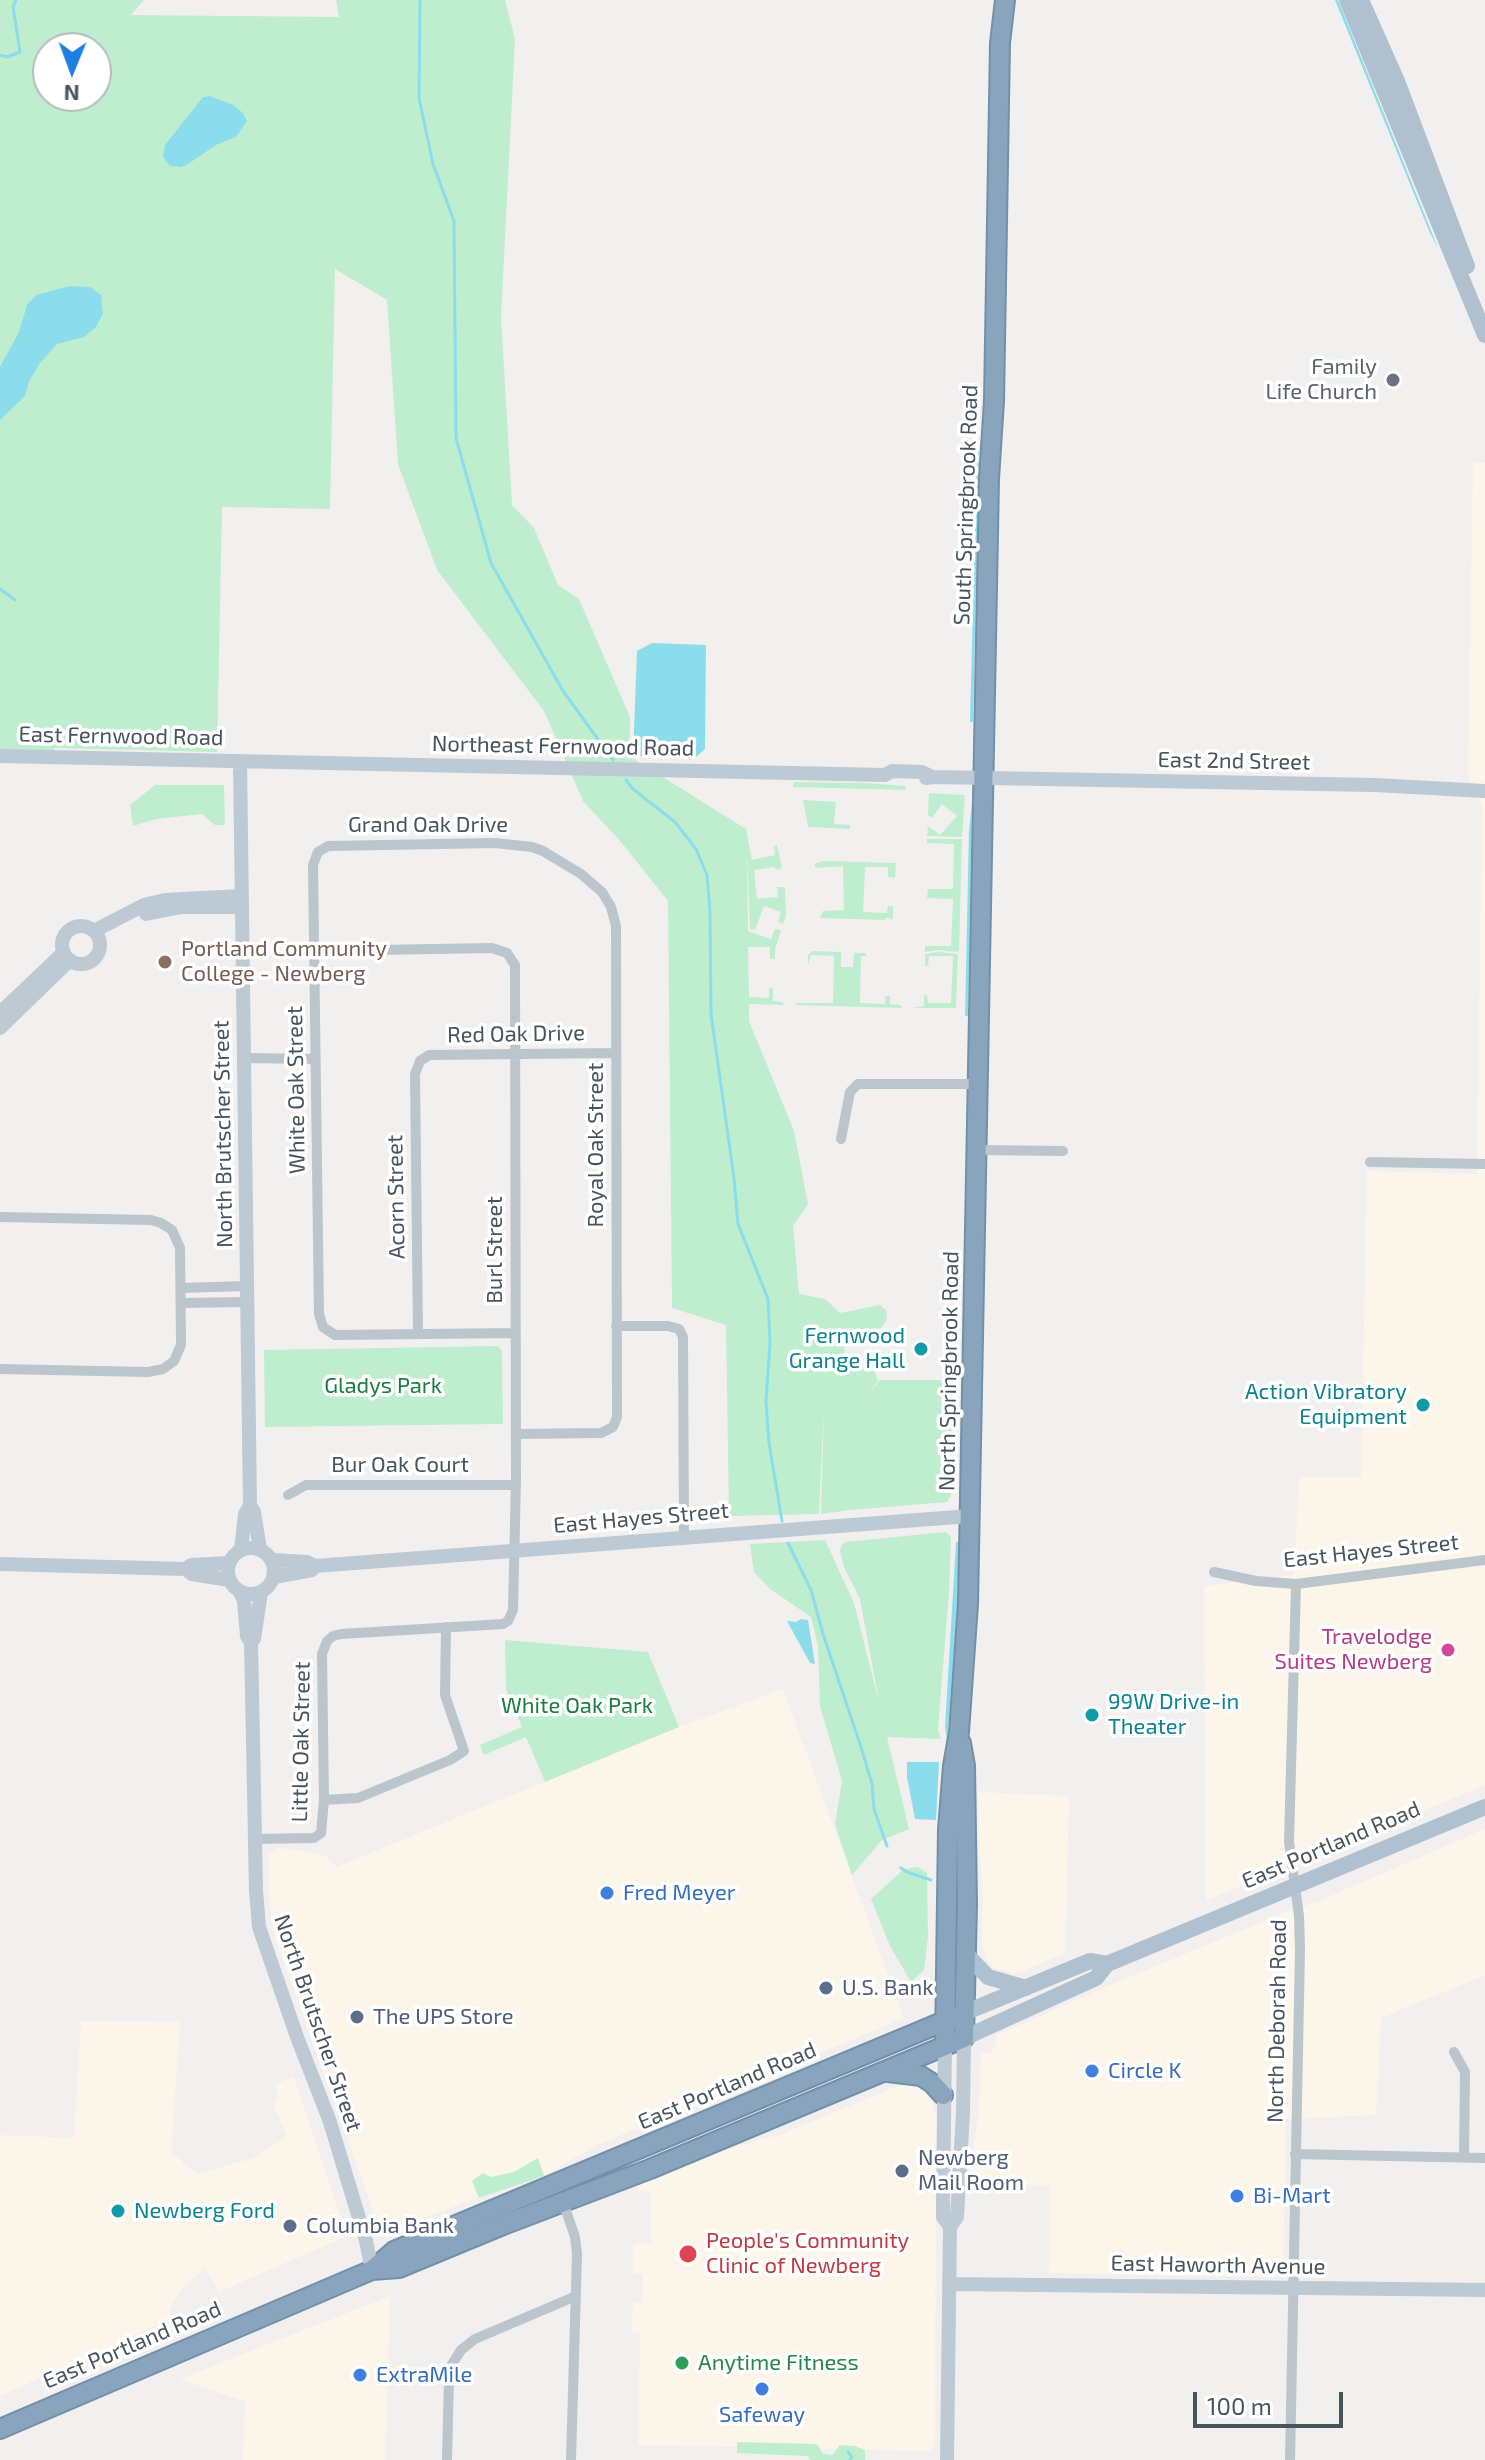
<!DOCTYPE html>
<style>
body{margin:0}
#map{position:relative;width:1485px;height:2460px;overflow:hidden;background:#f2efef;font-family:"Exo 2",sans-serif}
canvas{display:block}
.north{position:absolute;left:32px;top:32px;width:80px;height:80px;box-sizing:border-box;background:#fff;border:2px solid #b5bbbe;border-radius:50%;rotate:181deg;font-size:22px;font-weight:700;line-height:32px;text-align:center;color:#47545c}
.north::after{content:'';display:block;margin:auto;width:28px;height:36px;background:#1c7edf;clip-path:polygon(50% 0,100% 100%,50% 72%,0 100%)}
.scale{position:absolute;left:1193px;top:2392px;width:150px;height:36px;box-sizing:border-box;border:4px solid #47545c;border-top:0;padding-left:10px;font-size:24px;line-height:28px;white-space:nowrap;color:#47545c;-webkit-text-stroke:6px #fff;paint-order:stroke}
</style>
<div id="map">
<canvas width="1485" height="2460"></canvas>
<div class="north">N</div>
<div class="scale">100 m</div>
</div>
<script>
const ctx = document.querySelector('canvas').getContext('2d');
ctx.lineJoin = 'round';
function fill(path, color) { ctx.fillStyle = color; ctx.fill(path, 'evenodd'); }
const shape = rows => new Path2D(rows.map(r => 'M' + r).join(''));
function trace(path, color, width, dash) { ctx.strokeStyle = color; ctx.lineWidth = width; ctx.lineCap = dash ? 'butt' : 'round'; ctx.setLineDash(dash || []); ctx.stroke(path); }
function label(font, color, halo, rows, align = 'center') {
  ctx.font = font + ' "Exo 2",sans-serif'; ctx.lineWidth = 7; ctx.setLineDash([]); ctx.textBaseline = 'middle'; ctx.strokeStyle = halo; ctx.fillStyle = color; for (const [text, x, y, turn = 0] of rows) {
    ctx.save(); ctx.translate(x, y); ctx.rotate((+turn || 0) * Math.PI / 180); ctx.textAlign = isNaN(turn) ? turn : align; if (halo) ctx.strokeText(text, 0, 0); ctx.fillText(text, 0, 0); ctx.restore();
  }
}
fill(shape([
 [1473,463,1485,463,1485,1785,1318,1855,1271,1872,1206,1901,1204,1586,1294,1575,1299,1477,1361,1477,1367,1171,1477,1174,1482,807,1468,777],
 [783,1689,904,2018,597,2145,540,2178,468,2201,400,2227,378,2224,277,1944,272,1924,270,1902,269,1854,278,1848,310,1852,327,1857,336,1867,679,1727],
 [978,1792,1069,1796,1065,1953,1023,1971,1012,1973,992,1967,987,1960,982,1944,983,1884,980,1861],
 [1485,1829,1485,1975,1381,2018,1376,2115,1286,2119,1283,2272,1279,2277,1049,2273,1050,2186,968,2183,979,2111,981,2054,990,2053,995,2047,997,2035,1108,1986,1274,1917,1319,1901],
 [81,2021,180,2022,171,2155,181,2158,183,2164,198,2174,253,2158,287,2137,274,2106,276,2098,279,2096,275,2084,294,2077,347,2236,219,2292,205,2267,179,2292,170,2310,170,2319,0,2396,0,2135,74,2138],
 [911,2084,927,2093,933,2104,936,2117,935,2446,932,2451,638,2445,640,2333,632,2332,633,2302,642,2302,643,2274,633,2273,633,2244,651,2243,651,2194,638,2190,637,2186,730,2148,782,2134,898,2086],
 [390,2296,385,2460,243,2460,245,2402,180,2379]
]), '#fcf5e9');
fill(shape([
 [0,0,144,0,131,15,339,17,336,0,505,0,515,39,501,317,512,505,534,528,558,585,579,599,630,717,629,756,746,829,752,860,775,855,774,846,777,845,782,868,776,870,774,867,754,870,757,899,778,897,777,887,785,887,786,916,783,924,778,922,781,912,764,906,755,930,750,929,747,851,748,931,771,939,775,929,781,930,775,949,775,959,770,959,770,947,748,947,749,997,769,998,769,988,773,988,773,1001,782,1002,784,1005,749,1004,749,1021,794,1131,808,1204,793,1226,799,1294,825,1299,840,1313,880,1305,886,1310,887,1319,881,1328,852,1334,844,1343,845,1363,875,1372,878,1380,864,1402,879,1380,947,1380,953,1382,951,1495,947,1502,850,1510,821,1514,824,1405,819,1514,729,1516,726,1325,672,1308,668,901,621,842,583,801,544,711,437,570,398,464,387,300,335,269,330,509,222,507,217,752,54,748,55,753,0,752],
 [48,48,96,48,96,96,48,96],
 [794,782,866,783,905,786,906,790,793,787],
 [155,785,224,785,225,825,215,825,202,814,156,819,133,826,130,805],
 [929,793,965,795,962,837,927,836,928,826,940,835,957,816,942,804,932,818,928,815],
 [803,800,836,802,834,824,850,825,850,829,808,827],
 [927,839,962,839,959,952,938,950,925,952,925,946,951,946,953,899,927,898,928,889,953,889,954,844,927,843],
 [823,861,896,863,895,878,888,877,888,867,865,867,863,912,887,913,888,906,893,906,893,918,891,920,888,917,884,920,820,918,823,911,844,910,843,866,816,868,814,864],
 [813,951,841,952,841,967,853,967,854,953,866,953,866,956,861,956,860,1003,885,1004,885,996,890,996,890,1004,900,1005,902,1008,794,1005,798,1003,833,1003,834,956,811,955,808,965,808,955],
 [938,952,958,954,956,1008,912,1008,924,1006,924,995,927,995,928,1003,951,1003,953,956,929,956,928,966,925,966,925,954],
 [498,1346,502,1351,503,1424,265,1427,264,1350],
 [946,1532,951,1537,949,1592,938,1729,941,1739,887,1737,909,1829,882,1840,852,1875,835,1824,842,1781,820,1706,818,1646,811,1617,770,1589,754,1572,750,1544,825,1540,854,1603,879,1702,860,1599,844,1567,840,1551,841,1546,845,1542],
 [505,1640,648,1652,679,1727,545,1782,526,1737,484,1755,480,1745,522,1727,506,1689],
 [918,1867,927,1873,928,1936,924,1970,911,1982,890,1946,871,1899,904,1869],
 [538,2158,544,2176,479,2198,472,2181,483,2173,491,2177,514,2172],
 [737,2442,817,2444,823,2454,832,2455,840,2445,855,2446,865,2450,865,2460,810,2460,807,2456,737,2453]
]), '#bfeece');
fill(shape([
 [1335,0,1338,0,1438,248,1430,233],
 [210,96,233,105,243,113,247,121,236,137,216,145,188,164,181,167,170,166,163,157,165,145,203,97],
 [70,286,90,287,101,295,103,314,96,327,84,337,57,344,40,363,29,382,25,396,0,420,0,367,19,332,27,305,36,295],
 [977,450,979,451,973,722,970,722],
 [652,643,706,645,705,749,695,758,633,756,637,651],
 [972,804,968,1016,965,1016,969,830],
 [956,1542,959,1542,959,1586,947,1742,945,1727],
 [801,1619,808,1620,815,1664,810,1663,787,1621,796,1622],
 [907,1762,939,1762,936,1820,915,1819,907,1777]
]), '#8cddeb');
trace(shape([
 [420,0,419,98,433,164,454,221,456,438,491,563,563,691,613,760],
 [0,55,7,57,20,52,13,7,16,0],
 [0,589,15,600],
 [626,780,633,789,675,822,696,849,707,875,710,911,711,1014,734,1178,738,1224,768,1299,770,1342,766,1402,769,1443,782,1521],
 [788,1543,811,1590,823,1634,861,1747,872,1784,874,1809,887,1846],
 [901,1868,907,1872,931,1880],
 [848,2452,852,2457,850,2460]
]), '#8cddeb', 3);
const highway = shape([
 [945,2046,948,1829,953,1766,959,1732,968,1604,989,479,994,401,1000,43,1005,0],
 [888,2072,921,2076,932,2083,943,2095],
 [372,2270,399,2268,503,2225,650,2169,964,2038,967,1904,965,1766,961,1743],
 [0,2429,372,2270,394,2251,964,2013]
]);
trace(highway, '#7390a9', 22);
trace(shape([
 [244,1058,315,1059],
 [841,1139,850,1092,858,1084,977,1084],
 [976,1150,1063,1151],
 [1370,1162,1485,1164],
 [0,1217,151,1220,161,1223,172,1230,180,1248,181,1345,174,1361,163,1369,148,1372,0,1369],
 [181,1288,247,1286],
 [181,1303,247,1302],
 [616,1326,668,1326,679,1329,683,1337,684,1536],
 [515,1333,335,1335,323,1327,319,1314,313,865,318,852,328,846,495,843,532,847,543,851,581,874,602,892,611,907,616,926,617,1417,613,1427,601,1433,516,1434],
 [418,1334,415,1074,420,1061,429,1055,615,1053],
 [288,1495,306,1485,515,1485],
 [1214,1572,1256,1581,1296,1584,1485,1560],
 [324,1800,358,1798,450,1760,464,1751,445,1695,446,1627],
 [255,1839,314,1838,321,1833,324,1800,322,1654,327,1641,333,1636,341,1634,503,1624,508,1621,513,1610,516,1479,515,965,507,953,492,948,315,951],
 [1454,2052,1465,2072,1464,2157],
 [1295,2154,1485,2158],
 [563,2202,575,2237,577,2254,571,2460],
 [447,2460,449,2377,451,2366,461,2350,475,2339,576,2296],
 [1290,2460,1300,1949,1299,1916,1289,1842,1296,1584]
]), '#bbc5cc', 10);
trace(shape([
 [0,756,885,775,892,771,922,772,932,777],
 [240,761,250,1506,254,1512,260,1549],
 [926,778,932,777,1375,785,1485,791],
 [146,914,181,907,242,907],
 '62 945a19 19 0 1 1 38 0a19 19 0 1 1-38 0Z',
 [94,931,144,905,165,900,242,896],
 [0,1013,64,952],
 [0,1028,70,960],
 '228 1571a23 23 0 1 1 46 0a23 23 0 1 1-46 0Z',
 [241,1550,245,1514,250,1506],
 [272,1560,307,1562,315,1566],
 [0,1564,186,1569,192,1574,229,1580],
 [186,1569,191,1565,229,1563],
 [274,1577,312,1570,315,1566,970,1516],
 [240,1592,244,1601,247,1636,251,1642,256,1890,259,1927,297,2037,330,2122,366,2241,372,2270],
 [254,1639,261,1592],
 [945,2046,943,2201,943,2217,950,2227,947,2460],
 [950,2227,957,2217,963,2112,964,2038],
 [949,2284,1485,2290]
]), '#bdc9d3', 14);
trace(shape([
 [1347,0,1485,335],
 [1361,0,1397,81,1467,266],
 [967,1955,988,1977,1026,1988],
 [964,2013,1090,1961,1107,1964],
 [964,2038,1096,1978,1107,1964,1485,1807]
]), '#afc1ce', 16);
trace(highway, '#88a5bd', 18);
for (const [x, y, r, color] of [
 [1393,380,8,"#6b7280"],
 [165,962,8,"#8d6e63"],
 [921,1349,8,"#0f9aa8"],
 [1423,1405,8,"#0f9aa8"],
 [1448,1650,8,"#d1479c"],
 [1092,1715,8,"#0f9aa8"],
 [607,1893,8,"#3f7fe0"],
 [826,1988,8,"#5c6f8a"],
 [357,2017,8,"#5c6f8a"],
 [1092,2071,8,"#3f7fe0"],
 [902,2171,8,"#5c6f8a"],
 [1237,2196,8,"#3f7fe0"],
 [118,2211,8,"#0f9aa8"],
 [290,2226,8,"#5c6f8a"],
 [688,2254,10,"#e0444e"],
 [682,2363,8,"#2e9e5b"],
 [360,2375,8,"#3f7fe0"],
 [762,2389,8,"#3f7fe0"]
]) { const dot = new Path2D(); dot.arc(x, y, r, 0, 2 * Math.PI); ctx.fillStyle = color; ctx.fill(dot); trace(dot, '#fff', 3); }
label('22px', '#5b616d', '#fff', [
 ["Family",1377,367],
 ["Life Church",1377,392]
], 'right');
label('22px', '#47545c', '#fff', [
 ["South Springbrook Road",966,505,-88],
 ["East Fernwood Road",121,736,1],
 ["Northeast Fernwood Road",563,746,1],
 ["East 2nd Street",1234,761,1],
 ["Grand Oak Drive",428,825],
 ["Red Oak Drive",516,1034,-1],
 ["White Oak Street",296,1090,-91],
 ["North Brutscher Street",223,1134,-91],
 ["Royal Oak Street",596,1145,-90],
 ["Acorn Street",396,1197,-91],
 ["Burl Street",495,1250,-90],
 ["North Springbrook Road",949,1371,-89],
 ["Bur Oak Court",400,1465],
 ["East Hayes Street",641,1518,-5],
 ["East Hayes Street",1371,1551,-6],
 ["Little Oak Street",301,1742,-89],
 ["East Portland Road",1331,1845,-23],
 ["North Deborah Road",1277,2021,-89],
 ["North Brutscher Street",318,2023,71],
 ["East Portland Road",727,2086,-23],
 ["East Haworth Avenue",1218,2265,1],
 ["East Portland Road",132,2345,-23]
]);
label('22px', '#785e54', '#fff', [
 ["Portland Community",181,949],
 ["College - Newberg",181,974]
], 'left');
label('22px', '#0d838f', '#fff', [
 ["Fernwood",905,1336],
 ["Grange Hall",905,1361],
 ["Action Vibratory",1407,1392],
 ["Equipment",1407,1417],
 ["99W Drive-in",1108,1702,"left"],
 ["Theater",1108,1727,"left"],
 ["Newberg Ford",134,2211,"left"]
], 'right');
label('22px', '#197d44', '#fff', [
 ["Gladys Park",383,1386],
 ["White Oak Park",577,1706]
]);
label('22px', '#b23c85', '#fff', [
 ["Travelodge",1432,1637],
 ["Suites Newberg",1432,1662]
], 'right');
label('22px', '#366cbe', '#fff', [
 ["Fred Meyer",623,1893],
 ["Circle K",1108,2071],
 ["Bi-Mart",1253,2196],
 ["ExtraMile",376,2375],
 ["Safeway",762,2415,"center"]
], 'left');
label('22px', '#4e5e75', '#fff', [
 ["U.S. Bank",842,1988],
 ["The UPS Store",373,2017],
 ["Newberg",918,2158],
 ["Mail Room",918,2183],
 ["Columbia Bank",306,2226]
], 'left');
label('22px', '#be3a42', '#fff', [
 ["People's Community",706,2241],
 ["Clinic of Newberg",706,2266]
], 'left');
label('22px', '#27864d', '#fff', [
 ["Anytime Fitness",698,2363]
], 'left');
</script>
